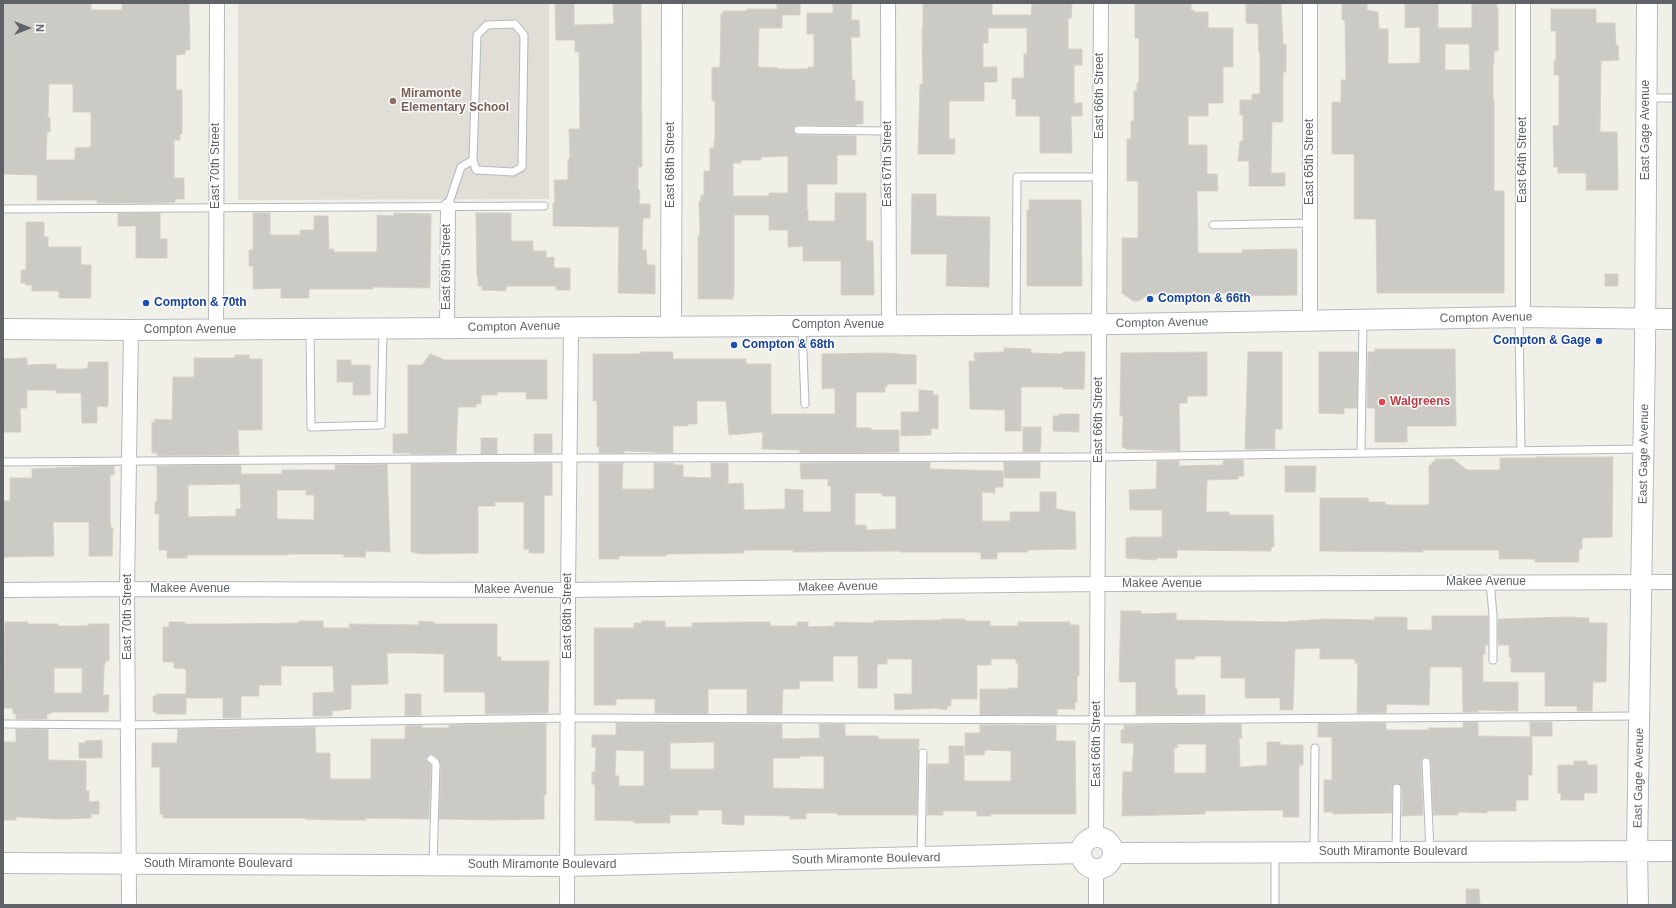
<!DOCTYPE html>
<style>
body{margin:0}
#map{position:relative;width:1676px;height:908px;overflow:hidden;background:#f0efe8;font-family:Helvetica,sans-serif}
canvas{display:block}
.frame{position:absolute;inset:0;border:4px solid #5f6367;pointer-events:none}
.north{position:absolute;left:8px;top:8px;width:40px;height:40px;-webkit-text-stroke:3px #fff;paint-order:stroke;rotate:90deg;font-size:11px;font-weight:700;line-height:16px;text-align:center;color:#5f6367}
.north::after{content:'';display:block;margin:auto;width:14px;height:18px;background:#5f6367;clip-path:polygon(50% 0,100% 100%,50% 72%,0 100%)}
</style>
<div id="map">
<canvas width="1676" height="908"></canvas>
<div class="frame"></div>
<div class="north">N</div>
</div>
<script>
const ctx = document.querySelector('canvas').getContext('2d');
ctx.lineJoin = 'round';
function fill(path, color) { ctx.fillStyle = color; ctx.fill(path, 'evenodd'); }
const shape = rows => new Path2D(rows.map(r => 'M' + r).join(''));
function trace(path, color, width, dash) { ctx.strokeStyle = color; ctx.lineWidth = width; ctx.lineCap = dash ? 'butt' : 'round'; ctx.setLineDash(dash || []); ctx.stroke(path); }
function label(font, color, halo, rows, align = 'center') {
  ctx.font = font + ' Helvetica,sans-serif'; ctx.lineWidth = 3; ctx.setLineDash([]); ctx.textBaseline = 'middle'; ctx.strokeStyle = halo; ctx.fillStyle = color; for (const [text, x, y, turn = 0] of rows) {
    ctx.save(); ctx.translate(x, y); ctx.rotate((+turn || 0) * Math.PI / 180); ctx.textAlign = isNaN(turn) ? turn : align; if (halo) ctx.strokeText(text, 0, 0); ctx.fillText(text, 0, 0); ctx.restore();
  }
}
fill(shape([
 [238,3,549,3,549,199,238,200]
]), '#e0ded7');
const building = shape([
 [5,3,91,3,91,10,122,10,122,3,189,3,190,50,185,50,185,54,176,55,176,90,182,90,182,134,180,134,180,140,174,140,174,178,184,178,184,199,175,199,175,202,160,203,97,203,97,200,37,200,37,175,3,174,3,5,5,5,5,3],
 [49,84,73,84,73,112,91,112,91,147,75,148,75,160,46,160,47,132,50,132,50,118,48,118,49,84],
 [555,3,574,3,574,25,576,25,614,24,613,3,641,3,642,167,638,167,638,189,640,191,639,204,650,204,650,218,643,218,642,250,646,250,647,265,655,265,655,294,618,293,619,227,553,226,553,203,555,203,554,180,568,180,568,159,570,159,569,129,580,129,579,52,575,52,575,40,556,40,555,3],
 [777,3,800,3,800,15,782,15,782,28,759,28,758,67,778,68,778,69,808,69,808,67,814,67,814,34,807,34,807,13,833,13,833,3,852,3,851,20,859,20,860,37,851,37,852,80,855,80,855,101,863,101,863,124,856,124,856,126,798,125,794,127,793,130,795,134,798,135,856,136,856,155,837,155,837,184,807,184,807,210,808,210,808,221,835,221,835,193,866,193,866,241,873,241,874,295,841,295,841,261,803,261,803,246,788,247,788,230,769,230,769,215,734,215,734,295,733,295,733,299,698,299,698,236,699,236,700,232,699,201,701,201,701,195,704,195,704,171,710,171,710,148,714,148,714,141,715,141,715,100,712,101,712,68,720,67,721,14,723,14,723,11,747,11,747,9,777,9,777,3],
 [788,156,788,193,769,193,769,196,733,196,733,163,741,163,741,160,761,160,761,157,788,156],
 [923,3,992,3,992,15,1031,15,1032,3,1072,3,1071,18,1068,18,1068,49,1082,49,1082,65,1074,65,1074,103,1082,103,1082,116,1071,116,1072,153,1040,153,1040,116,1016,116,1016,99,1012,99,1012,78,1024,78,1024,54,1027,54,1027,28,988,28,988,43,983,43,983,67,997,67,997,82,984,82,984,101,949,101,949,139,955,139,955,154,918,154,920,84,923,84,922,29,923,29,923,3],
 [1135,3,1191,3,1191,10,1194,10,1194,12,1208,12,1208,28,1233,28,1233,67,1223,67,1223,103,1208,103,1208,116,1188,116,1188,145,1207,145,1207,174,1217,174,1218,191,1197,191,1198,253,1242,253,1242,250,1297,249,1297,295,1242,296,1242,293,1149,294,1139,301,1133,301,1122,293,1122,238,1138,238,1138,181,1127,181,1127,139,1131,139,1131,121,1134,121,1134,91,1137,91,1137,83,1139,83,1139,38,1135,38,1135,3],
 [1281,3,1283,44,1286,44,1286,72,1283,72,1283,122,1272,122,1271,173,1285,173,1285,186,1249,186,1249,161,1238,161,1240,141,1243,141,1243,115,1240,115,1240,100,1252,100,1252,94,1260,94,1260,52,1259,53,1258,24,1246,23,1246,4,1281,3],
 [1342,3,1367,3,1367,10,1378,12,1379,29,1388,29,1388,64,1420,63,1420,27,1405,28,1405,3,1438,3,1438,28,1472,28,1472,3,1497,3,1497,8,1498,8,1498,51,1494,51,1494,64,1493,64,1493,99,1494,99,1494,191,1504,191,1504,293,1377,293,1376,219,1354,219,1354,154,1332,154,1332,102,1341,102,1341,80,1346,80,1345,20,1342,20,1342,3],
 [1445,44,1469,44,1470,70,1445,70,1445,44],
 [1551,9,1596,9,1596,23,1615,23,1616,45,1618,45,1619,60,1601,61,1600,132,1617,132,1618,190,1586,190,1586,173,1558,173,1558,167,1554,167,1553,126,1559,125,1559,75,1554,75,1554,61,1556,61,1556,31,1551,31,1551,9],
 [912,194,936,194,936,216,990,217,989,287,946,286,947,254,911,254,912,194],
 [1029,200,1081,200,1082,286,1027,286,1027,210,1029,210,1029,200],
 [118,213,160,213,160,239,167,239,167,258,136,258,136,226,118,226,118,213],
 [253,213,270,213,270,235,300,235,300,230,314,230,314,216,328,216,329,249,334,249,334,252,377,252,377,215,394,216,394,213,431,214,430,288,373,287,373,289,309,289,309,298,281,298,281,288,253,289,253,266,249,266,249,250,253,250,253,213],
 [476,213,511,213,511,241,533,241,533,251,546,251,546,258,554,257,554,268,570,268,570,290,556,290,556,286,508,286,506,287,506,291,482,290,482,286,478,286,478,277,477,277,476,213],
 [26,222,44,222,44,237,48,237,48,247,81,247,81,265,91,265,91,298,59,298,59,291,32,291,32,285,26,285,26,283,21,283,21,270,26,270,26,222],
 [1605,274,1618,274,1618,286,1605,286,1605,274],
 [1004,348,1031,349,1031,353,1063,354,1063,352,1085,352,1084,389,1063,389,1063,387,1021,387,1021,431,1005,431,1005,410,970,409,969,361,975,361,974,353,1004,352,1004,348],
 [1375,349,1455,349,1456,426,1407,426,1407,442,1375,442,1375,408,1367,408,1368,352,1375,352,1375,349],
 [640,352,673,352,673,359,746,359,746,364,771,364,771,414,835,414,835,388,822,389,822,354,883,353,916,355,916,384,887,384,887,387,885,387,885,392,856,392,856,428,871,428,871,430,899,430,899,452,800,453,800,450,762,449,763,432,729,435,726,401,697,401,697,424,688,424,688,426,673,426,673,453,628,451,624,451,624,453,599,453,599,447,597,447,597,401,593,401,593,354,640,354,640,352],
 [1207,352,1207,396,1187,396,1187,403,1179,403,1180,451,1126,449,1126,448,1122,447,1123,416,1120,416,1121,353,1207,352],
 [1248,352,1282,352,1282,429,1275,429,1275,449,1245,449,1248,352],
 [1319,352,1358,352,1357,408,1344,408,1344,414,1319,413,1319,352],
 [430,354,445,360,547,360,547,399,526,399,526,392,497,392,497,395,481,395,481,404,476,404,476,407,458,407,456,454,411,454,411,453,393,453,393,434,408,434,408,365,422,365,430,354],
 [235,355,249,355,249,359,262,359,262,430,238,430,239,455,157,456,157,453,152,453,152,422,155,422,155,419,172,420,173,377,194,377,194,358,235,358,235,355],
 [27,358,27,365,56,364,56,369,83,369,88,368,88,362,108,362,108,404,107,407,97,406,97,423,82,423,81,393,56,393,56,390,27,390,27,408,20,408,21,432,3,432,3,359,27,358],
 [337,360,351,360,351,365,370,365,370,395,353,395,353,382,337,382,337,360],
 [919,390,933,391,933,395,938,395,938,429,931,428,931,435,901,436,901,412,919,412,919,390],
 [1059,414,1079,414,1079,432,1053,431,1053,416,1059,416,1059,414],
 [1023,427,1041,427,1041,447,1040,447,1040,452,1023,452,1023,427],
 [534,434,552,434,552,453,534,453,534,434],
 [481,438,497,438,497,454,481,454,481,438],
 [1537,457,1613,457,1612,537,1582,538,1582,549,1579,549,1579,562,1535,562,1535,559,1499,559,1499,550,1423,550,1423,552,1320,551,1320,498,1368,498,1368,502,1385,502,1385,505,1429,505,1429,466,1436,459,1453,459,1467,470,1500,470,1500,458,1537,458,1537,457],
 [1227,460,1243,460,1244,476,1238,476,1238,479,1207,480,1206,512,1229,512,1229,515,1273,515,1274,547,1271,547,1271,551,1177,550,1177,558,1157,558,1156,560,1126,558,1126,538,1130,538,1130,537,1162,537,1162,510,1130,510,1129,490,1156,489,1157,461,1179,461,1179,466,1223,465,1223,461,1227,460],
 [930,462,930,469,1003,471,1003,487,995,487,995,493,982,492,982,521,1010,521,1010,512,1040,512,1040,492,1056,492,1056,509,1075,512,1076,549,1028,550,1028,552,1000,552,997,553,997,559,981,559,981,553,977,552,900,552,900,551,793,552,793,550,744,550,744,553,676,554,666,554,666,556,619,556,619,559,599,559,599,463,623,463,622,489,654,489,654,463,673,463,673,465,683,465,683,477,711,478,711,463,728,463,728,484,743,483,744,510,785,509,785,489,803,490,803,512,831,512,831,486,828,486,828,479,801,479,800,463,930,462],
 [857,493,882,493,882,496,896,496,896,529,866,530,866,525,855,525,855,494,857,493],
 [1004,462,1040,462,1040,478,1004,478,1004,462],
 [552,463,552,495,544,496,544,553,529,553,529,549,524,549,524,502,495,502,495,506,478,506,478,553,422,554,411,552,411,464,552,463],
 [387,464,390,552,366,551,365,557,344,557,344,554,288,554,288,555,187,555,187,558,167,558,167,550,159,550,159,514,155,514,155,502,157,502,157,466,241,465,241,474,282,474,282,470,335,470,335,465,387,464],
 [240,484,241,509,236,509,236,516,188,517,188,485,240,484],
 [277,490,306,490,306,495,314,495,314,520,277,519,277,490],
 [98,466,114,466,114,475,110,475,110,520,111,528,113,528,112,556,89,556,89,522,53,522,54,556,3,557,3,501,10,501,10,478,32,478,32,469,98,466],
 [1285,466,1316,466,1315,492,1285,492,1285,466],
 [1121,611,1141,611,1141,614,1176,613,1176,620,1284,622,1324,619,1375,620,1375,617,1403,617,1407,618,1407,630,1432,630,1432,616,1488,616,1488,645,1485,645,1485,654,1483,654,1483,682,1518,682,1518,711,1478,710,1478,712,1463,712,1462,667,1430,667,1429,705,1387,704,1386,713,1357,713,1358,663,1355,663,1355,659,1320,659,1320,648,1295,649,1293,710,1280,710,1280,698,1245,698,1245,678,1221,678,1221,656,1195,656,1195,659,1175,659,1175,689,1177,689,1177,695,1205,695,1205,714,1136,715,1136,682,1119,682,1121,611],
 [1567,617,1589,618,1589,623,1607,623,1606,682,1593,682,1592,711,1577,711,1577,706,1545,706,1545,672,1511,672,1511,657,1509,657,1509,645,1498,645,1498,619,1567,617],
 [942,619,965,619,965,621,990,621,990,626,1018,626,1018,622,1070,622,1070,625,1079,625,1079,676,1077,676,1077,702,1075,702,1075,709,1057,709,1057,715,980,715,980,689,1009,689,1009,688,1018,688,1018,663,1016,663,1016,659,991,659,991,665,977,665,977,699,951,699,951,706,947,706,947,710,934,708,895,710,894,694,912,694,912,659,887,659,887,664,877,664,877,688,858,688,858,656,833,656,833,681,800,681,799,689,783,689,782,714,747,714,747,689,708,689,708,714,655,713,655,699,616,699,616,705,594,705,594,628,634,628,634,623,642,623,642,621,665,621,665,627,692,627,692,623,742,622,770,622,770,626,797,626,797,622,808,622,808,627,834,626,834,622,874,623,874,621,942,620,942,619],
 [299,621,323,621,323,628,350,628,349,624,418,625,419,621,434,622,434,624,497,624,497,657,501,657,501,661,549,661,548,713,485,714,485,692,444,692,444,654,414,653,387,653,388,684,351,685,351,709,332,711,332,716,313,716,313,693,334,692,333,666,281,666,281,685,259,685,259,696,241,696,241,718,223,718,223,698,186,698,186,714,156,714,156,712,153,712,153,696,156,696,156,694,186,694,186,669,174,668,174,662,163,662,163,627,169,627,169,622,185,622,185,624,229,624,299,623,299,621],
 [5,622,28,622,28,624,58,624,58,626,88,626,88,624,109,624,109,661,106,661,104,666,103,695,109,695,108,712,51,712,51,714,47,714,47,719,16,719,16,714,13,714,13,708,3,708,5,622],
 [54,668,82,668,82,693,54,693,54,668],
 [405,694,421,694,421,715,405,716,405,694],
 [1463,722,1478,722,1478,736,1532,737,1532,775,1528,775,1528,800,1516,800,1516,811,1487,811,1487,813,1458,812,1458,815,1433,815,1431,762,1430,759,1426,757,1423,758,1421,762,1423,815,1402,816,1402,788,1397,783,1394,784,1392,788,1392,813,1333,814,1333,812,1324,812,1324,780,1332,780,1332,737,1318,737,1318,723,1386,723,1386,730,1429,730,1429,728,1463,728,1463,722],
 [1530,722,1552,722,1552,736,1530,736,1530,722],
 [546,723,546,795,544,795,544,819,498,820,439,819,441,765,438,758,432,754,427,756,426,759,431,766,429,819,366,818,366,820,333,820,305,819,305,818,163,818,163,814,160,814,160,767,152,767,152,743,177,743,178,729,315,727,316,753,330,753,330,779,371,779,371,739,405,739,405,726,422,725,422,728,449,728,449,725,546,723],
 [616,723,782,724,782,739,820,738,819,724,845,724,845,736,878,736,878,739,919,739,917,815,837,815,837,813,806,813,806,819,790,819,790,816,744,815,744,825,722,824,722,810,698,810,698,815,670,815,670,823,634,823,634,821,595,820,595,784,592,784,592,772,595,772,596,747,592,747,592,735,616,735,616,723],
 [714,742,714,769,670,769,670,743,714,742],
 [616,750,644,751,644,786,619,786,619,776,615,776,616,750],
 [800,756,824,756,824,789,773,788,773,758,800,758,800,756],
 [1241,724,1242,738,1239,738,1240,767,1267,765,1267,742,1280,742,1280,745,1303,745,1303,765,1299,765,1299,817,1283,817,1283,810,1205,811,1205,814,1122,816,1123,772,1132,772,1134,743,1121,743,1121,730,1124,730,1124,725,1241,724],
 [1177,744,1206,744,1206,773,1174,773,1174,748,1177,748,1177,744],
 [980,725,1056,725,1056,741,1075,741,1076,814,991,814,991,816,977,816,977,812,975,811,943,811,943,815,927,815,928,764,949,764,949,746,964,746,964,781,1011,781,1011,751,985,750,984,755,965,755,965,733,980,733,980,725],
 [16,729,48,729,48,760,86,761,86,791,89,791,89,802,99,801,99,814,91,814,91,818,61,819,16,817,16,820,3,820,3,742,16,742,16,729],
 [102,740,102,758,79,758,79,743,85,743,85,741,102,740],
 [1574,761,1587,761,1587,765,1597,765,1597,793,1584,793,1584,800,1561,800,1561,793,1558,793,1558,765,1574,765,1574,761],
 [1466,889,1479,889,1480,905,1466,905,1466,889]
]);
fill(building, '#cccac5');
trace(building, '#d5d1c7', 1);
const lane = shape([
 [515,24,524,35,522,167,513,172,476,170,473,160,477,35,487,25,515,24],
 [1649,98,1673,98],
 [798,130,888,131],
 [448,206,461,167,473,160],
 [3,209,544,206],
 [1213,225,1310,223],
 [1519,318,1521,451],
 [1016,324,1017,177,1100,177],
 [802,328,805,404],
 [310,331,311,427,381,425,383,330],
 [1361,453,1363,321],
 [3,462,569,458,1098,457,1643,449],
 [1490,582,1493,615,1493,660],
 [3,724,128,725,568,718,1115,720,1637,716],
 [431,759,435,762,436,765,433,865],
 [1426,762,1430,851],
 [1314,852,1315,748],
 [1396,852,1397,788],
 [921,855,923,753],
 [1275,905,1275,854]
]);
const street = shape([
 [888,3,889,325],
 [1523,3,1523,317],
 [1310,322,1310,3],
 [447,328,448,206],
 [216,329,217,3],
 [3,590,127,589,568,590,1098,584,1673,582],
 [1096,837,1101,3],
 [129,905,127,589,131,330],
 [567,905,568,590,571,327],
 [1096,905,1096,869]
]);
const secondary = shape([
 [671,326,672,3],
 [3,329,131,330,1121,324,1519,317,1673,319],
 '1081 853a16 16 0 1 1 32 0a16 16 0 1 1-32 0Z',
 [1113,853,1673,851],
 [3,863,568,866,1081,853],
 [1638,905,1637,851,1645,349,1647,3]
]);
trace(lane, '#b5b8bc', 9);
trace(street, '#b5b8bc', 16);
trace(secondary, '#b6babe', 22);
trace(lane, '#fff', 7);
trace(street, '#fff', 14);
trace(secondary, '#fff', 20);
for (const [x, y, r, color] of [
 [393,101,4,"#8d6e63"],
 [1150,299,4,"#1a4fb4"],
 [146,303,4,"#1a4fb4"],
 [1599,341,4,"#1a4fb4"],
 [734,345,4,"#1a4fb4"],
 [1382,402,4,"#e0444e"]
]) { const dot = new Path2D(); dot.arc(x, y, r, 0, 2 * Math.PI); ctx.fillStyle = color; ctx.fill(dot); trace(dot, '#fff', 1.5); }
label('bold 12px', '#785e54', '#fff', [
 ["Miramonte",401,94],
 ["Elementary School",401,108]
], 'left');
label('12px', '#5f6367', '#fff', [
 ["East 66th Street",1100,96,-90],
 ["East Gage Avenue",1646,130,-90],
 ["East 64th Street",1523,160,-90],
 ["East 65th Street",1310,162,-90],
 ["East 67th Street",888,164,-90],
 ["East 68th Street",671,165,-90],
 ["East 70th Street",216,166,-90],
 ["East 69th Street",447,267,-90],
 ["Compton Avenue",1486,318,-1],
 ["Compton Avenue",1162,323,-1],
 ["Compton Avenue",838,325],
 ["Compton Avenue",514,327,-1],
 ["Compton Avenue",190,330],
 ["East 66th Street",1099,420,-90],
 ["East Gage Avenue",1644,454,-89],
 ["Makee Avenue",1486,582],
 ["Makee Avenue",1162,584],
 ["Makee Avenue",838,587,-1],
 ["Makee Avenue",190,589],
 ["Makee Avenue",514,590],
 ["East 68th Street",568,616,-90],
 ["East 70th Street",128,617,-90],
 ["East 66th Street",1097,744,-90],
 ["East Gage Avenue",1639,778,-89],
 ["South Miramonte Boulevard",1393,852],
 ["South Miramonte Boulevard",866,859,-1],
 ["South Miramonte Boulevard",218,864],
 ["South Miramonte Boulevard",542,865]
]);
label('bold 12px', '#164399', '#fff', [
 ["Compton & 66th",1158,299],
 ["Compton & 70th",154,303],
 ["Compton & Gage",1591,341,"right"],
 ["Compton & 68th",742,345]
], 'left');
label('bold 12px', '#be3a42', '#fff', [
 ["Walgreens",1390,402]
], 'left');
</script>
